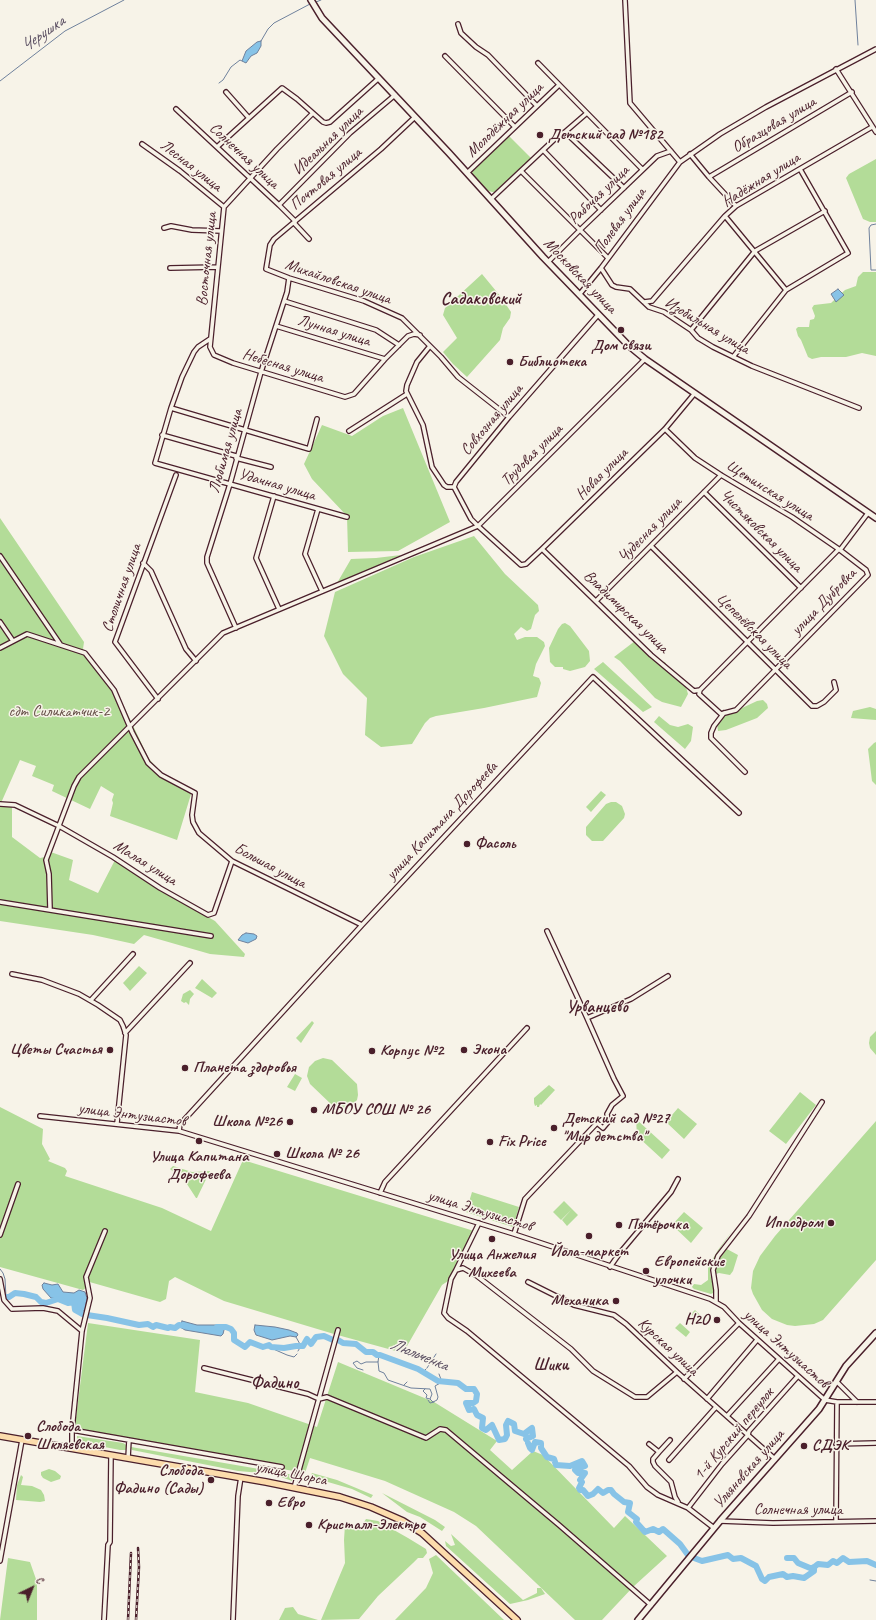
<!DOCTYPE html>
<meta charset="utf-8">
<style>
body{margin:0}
#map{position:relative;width:876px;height:1620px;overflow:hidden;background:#f7f3e8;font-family:Caveat,sans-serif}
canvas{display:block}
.north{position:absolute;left:12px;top:1568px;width:40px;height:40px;-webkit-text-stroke:3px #f7f3e8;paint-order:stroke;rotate:43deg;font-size:11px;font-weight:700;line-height:16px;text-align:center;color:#4a1f2b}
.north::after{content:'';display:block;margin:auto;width:14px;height:18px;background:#4a1f2b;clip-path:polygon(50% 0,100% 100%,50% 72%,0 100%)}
</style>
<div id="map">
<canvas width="876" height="1620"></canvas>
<div class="north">С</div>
</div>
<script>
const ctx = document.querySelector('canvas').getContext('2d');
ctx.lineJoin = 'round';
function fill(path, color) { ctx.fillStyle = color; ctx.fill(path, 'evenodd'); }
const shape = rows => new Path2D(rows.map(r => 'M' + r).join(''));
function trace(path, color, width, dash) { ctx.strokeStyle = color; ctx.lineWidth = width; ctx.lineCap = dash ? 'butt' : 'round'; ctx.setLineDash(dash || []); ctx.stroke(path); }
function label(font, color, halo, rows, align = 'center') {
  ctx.font = font + ' Caveat,sans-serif'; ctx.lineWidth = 3; ctx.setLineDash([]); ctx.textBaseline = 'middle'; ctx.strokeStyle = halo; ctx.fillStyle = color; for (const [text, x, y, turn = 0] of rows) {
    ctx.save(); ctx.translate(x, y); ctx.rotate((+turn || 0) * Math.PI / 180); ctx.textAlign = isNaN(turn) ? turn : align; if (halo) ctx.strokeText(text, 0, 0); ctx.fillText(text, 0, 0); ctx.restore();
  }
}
fill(shape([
 [508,135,531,158,496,192,492,192,486,190,474,177,472,172,474,168],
 [876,159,876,222,870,222,863,219,846,178,849,174],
 [863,272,876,272,876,356,862,353,846,357,821,357,812,359,808,357,801,340,798,336,796,329,798,327,809,327,810,320,814,319,815,316,812,308,814,305,831,303,845,290,856,286,858,277],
 [482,274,501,297,511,312,510,318,503,328,500,340,467,377,453,364,443,352,457,338,443,315,445,308],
 [403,408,450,522,398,551,348,552,347,516,312,479,304,464,322,425,352,436,383,416],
 [0,518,84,642,83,649,117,692,149,759,161,772,192,791,177,840,110,816,113,803,112,800,114,794,101,786,90,809,52,791,54,785,32,776,36,766,20,760,1,803,12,806,12,837,40,858,45,857,48,851,73,860,69,880,98,893,115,860,162,891,215,921,245,954,244,957,210,954,144,935,134,944,93,935,0,921],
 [474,536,505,574,538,605,539,611,535,615,531,629,527,631,521,627,514,634,517,640,525,637,537,637,544,642,545,646,536,664,533,676,539,678,541,683,537,697,484,708,436,716,430,718,425,723,412,744,381,747,365,735,367,698,343,674,324,636,335,592,414,557],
 [401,555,391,560,333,590,351,559,376,558],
 [565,623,570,626,589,651,590,661,585,667,570,671,563,669,563,667,555,667,550,662,549,648,558,629,562,624],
 [635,641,641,649,657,661,665,662,669,669,684,680,688,694,681,707,662,702,655,698,620,661,614,657],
 [603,662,652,707,643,712,594,669],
 [763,700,767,704,768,708,757,718,726,730,718,731,717,724,725,716,757,701],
 [870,707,876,709,876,720,851,718,853,711],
 [659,716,670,725,678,727,688,724,693,727,691,741,685,749,654,722],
 [876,742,876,785,872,781,868,749,874,743],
 [601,791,606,795,591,812,586,807],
 [611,802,616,802,622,806,625,814,624,818,603,841,592,841,586,835,586,827,606,804],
 [139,966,147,973,130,991,123,983],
 [202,979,217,993,212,998,195,988],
 [190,990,194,994,190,999,189,1005,186,1002,184,1003,181,1001,183,994],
 [312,1021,314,1023,301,1043,296,1038],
 [876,1031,876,1055,870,1048,869,1043,870,1037],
 [323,1058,332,1060,357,1084,358,1095,357,1100,350,1107,343,1109,333,1106,310,1084,307,1076,309,1067,315,1061],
 [295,1074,302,1078,295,1091,287,1087],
 [549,1085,555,1090,541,1105,540,1104,539,1107,537,1107,537,1105,535,1106,534,1103,534,1098],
 [800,1092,816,1105,786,1144,769,1131],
 [0,1107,43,1129,42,1144,50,1159,48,1161,65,1168,67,1171,65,1176,162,1208,211,1231,243,1160,474,1231,448,1281,442,1285,403,1353,334,1334,224,1301,175,1277,169,1281,166,1299,160,1302,86,1281,87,1287,83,1290,0,1267],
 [678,1108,697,1124,684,1139,666,1122],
 [636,1119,670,1150,662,1159,637,1136],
 [876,1121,876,1260,823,1320,814,1324,795,1326,787,1325,772,1319,762,1310,753,1294,751,1288,753,1271,760,1256,775,1236],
 [173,1166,192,1172,210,1171,197,1198,196,1198,185,1181,170,1169],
 [472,1192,519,1207,513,1227,466,1212],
 [564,1201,572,1209,561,1220,553,1212],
 [572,1209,578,1215,567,1226,562,1220],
 [684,1212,703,1228,691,1243,672,1225],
 [732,1231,719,1250,711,1265,710,1274,714,1288,713,1293,711,1294,694,1289,692,1287,694,1284,701,1285,708,1280,708,1267,718,1250],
 [725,1248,738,1255,733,1271,730,1275,719,1273,716,1274,714,1268,718,1258],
 [695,1310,707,1321,702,1325,691,1314],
 [88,1323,200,1340,195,1392,248,1403,317,1427,338,1362,434,1402,497,1441,490,1450,512,1470,533,1451,543,1455,614,1528,625,1516,667,1556,633,1587,602,1620,575,1620,476,1526,454,1512,385,1481,310,1458,305,1473,74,1433],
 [680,1323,690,1332,686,1337,675,1328],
 [77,1436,123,1443,128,1446,126,1450,120,1450,89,1444,79,1441,77,1439],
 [131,1447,294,1475,292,1481,273,1474,238,1471,132,1450],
 [49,1469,55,1471,61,1476,60,1479,51,1482,43,1478,41,1475,41,1472],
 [312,1473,337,1480,373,1495,371,1498,352,1489,321,1480,311,1475],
 [21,1475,23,1477,21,1485,32,1486,41,1490,44,1495,45,1501,40,1502,16,1500,17,1485],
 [382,1493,435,1520,445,1527,442,1531,420,1517,407,1512],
 [366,1519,378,1521,408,1538,426,1549,427,1553,423,1558,418,1558,413,1563,378,1596,359,1619,321,1620,345,1563,344,1540,345,1525,361,1527],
 [451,1534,523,1600,537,1593,537,1588,541,1588,545,1594,528,1600,510,1604,446,1546,445,1541,451,1546,455,1545],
 [436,1555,504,1620,395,1620,426,1588,433,1573,429,1559],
 [8,1558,30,1562,37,1582,37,1620,0,1620],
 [293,1607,298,1614,318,1620,279,1620,285,1608]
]), '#b3dc98');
const water = shape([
 [261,41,261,46,257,53,251,56,246,63,242,61,246,51,257,42,261,41],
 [838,289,844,295,836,302,831,294,838,289],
 [246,933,254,934,257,936,256,939,248,943,238,940,242,935,246,933],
 [44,1283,52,1285,58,1284,63,1292,74,1293,79,1290,85,1292,87,1298,85,1310,82,1312,78,1312,75,1310,74,1302,68,1303,58,1299,51,1298,43,1289,42,1285,44,1283],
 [182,1321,197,1325,221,1325,224,1326,224,1330,223,1334,221,1336,185,1330,180,1327,182,1321],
 [255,1325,275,1327,289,1330,297,1333,298,1335,296,1337,290,1336,272,1340,256,1335,254,1330,255,1325]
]);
fill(water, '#87c3e7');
trace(water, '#6f819c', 1);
trace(shape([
 [855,0,858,45],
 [316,2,321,0],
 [261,41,268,29,274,23,310,4],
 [0,81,65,31,124,0],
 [219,83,223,80,231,67,240,60,242,61],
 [876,224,871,225,869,228,871,270,876,270],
 [0,1269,3,1273,5,1279,6,1297],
 [296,1337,301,1346,298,1351],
 [271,1348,287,1355,294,1357,297,1354],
 [378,1362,379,1371,384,1373,388,1380,411,1388,430,1389,432,1394,430,1399,433,1402,437,1400,438,1397,435,1386,442,1382,439,1374],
 [427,1368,436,1354],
 [363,1370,357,1368,353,1363,357,1361,361,1364,366,1362,378,1362,379,1355],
 [423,1372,426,1369],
 [404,1385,407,1382],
 [425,1389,423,1391,427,1395,426,1398,430,1399],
 [428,1400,430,1403,434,1402],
 [870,1580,876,1581]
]), '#6f819c', 1);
trace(shape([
 [5,1297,9,1297,15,1293,24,1294,36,1297,41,1302,46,1303,58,1299,68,1303,74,1302,75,1310,84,1315],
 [87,1315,107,1318,139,1325,148,1324,153,1327,156,1325,168,1328,170,1327,175,1328,179,1325,186,1326],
 [217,1327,226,1327,231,1329,234,1333,234,1340,245,1347,250,1342,263,1347,269,1345,271,1347,284,1348,296,1346,303,1346,307,1339,311,1344,316,1337,324,1336,333,1340],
 [338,1340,343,1343,356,1344,366,1352,373,1352,377,1355,380,1355,418,1369,438,1381,458,1383,466,1389,474,1389,477,1394,476,1401,473,1403,466,1403,469,1410,474,1409,477,1415,483,1418,482,1428,486,1430,492,1425,499,1440,505,1439,507,1435,506,1425,508,1421,514,1424,515,1431,524,1434,532,1428,533,1436,526,1439],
 [528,1443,530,1448,532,1450,535,1442,541,1443,541,1448,547,1457,554,1459,556,1465,570,1466,582,1461,585,1466,575,1470,578,1473,585,1473,580,1480,582,1482,579,1488,580,1490,583,1490,588,1496,593,1494,598,1489,603,1493,608,1490,611,1490,614,1494,624,1502,630,1503,628,1512,637,1519,636,1522,645,1532,653,1529,659,1532,663,1529,680,1544,688,1555],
 [694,1558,702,1561,728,1555,733,1559,741,1558,756,1566,762,1579,765,1581,769,1577,783,1574,787,1577,793,1576,804,1578,814,1571,814,1567],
 [787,1558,794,1558,798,1563,810,1568,813,1568,818,1564,828,1565,833,1561,837,1563,843,1558,849,1562,867,1561,876,1565]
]), '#87c3e7', 6);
const street = shape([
 [625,0,630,103,680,162],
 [458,24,461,33,476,47,488,55,536,105],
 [445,56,514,126],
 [538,63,642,169],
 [836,69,876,132],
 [226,92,249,118],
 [176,109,279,205,295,221,295,224,309,239],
 [312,114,277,149,224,207,210,347,214,355,233,363,345,397,354,394,385,359,408,336,414,334,420,335],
 [415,117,381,149,274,239,270,245,266,269,289,278,364,301,402,318,441,357,458,377,509,417],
 [565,132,624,188],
 [142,144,180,171,224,207],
 [217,147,282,88,297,99,323,122,326,123,330,122,379,78],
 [543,150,601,210],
 [690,154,709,177,736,206],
 [521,171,608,258],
 [467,173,559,85],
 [709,177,852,92],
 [491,199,559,135,565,132,587,113],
 [279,205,350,133,395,95],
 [725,216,786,290],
 [164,228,171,226,192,230,221,231],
 [548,262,580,230,657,156,671,151],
 [170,268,217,267],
 [601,268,612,285,616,287,630,289,649,307,664,312,691,330,698,338,713,347,752,366,859,408],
 [579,295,601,268,680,162,720,134,766,107,876,49],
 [284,301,376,330,399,345],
 [644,302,652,301,725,216,736,206,872,127],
 [276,326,385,359],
 [691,330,755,251,825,211],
 [210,339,198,347,194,352,182,377,171,408,155,463,347,517],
 [430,346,417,362,407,385,406,391,423,425,432,467,444,485,447,487,454,487],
 [733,357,786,290,848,253,800,169],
 [645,359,478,526,521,565,526,564,542,549,665,429,695,393],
 [171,408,309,449,317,419],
 [665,429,695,458,721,475,792,517,840,550,866,570,868,575,736,710,721,714,699,694,700,690],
 [349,431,407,394],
 [162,435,236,456],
 [236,458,271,467],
 [454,487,456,482,509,417,598,315],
 [704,492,801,588],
 [274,496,256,558,279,609],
 [318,509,305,554,322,591],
 [651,546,812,706,817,706,824,702,836,690,834,682],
 [542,549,651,655,694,691,700,690,839,549],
 [840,550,868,513],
 [0,556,60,644],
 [143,563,151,571,186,649,196,661],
 [596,601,721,475],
 [0,622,13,641],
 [236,628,207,563,207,557,230,484,261,372,287,292,289,278],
 [0,648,27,634,85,653,114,690,132,732,148,763,161,775,195,793,192,815,193,822,199,833,232,861,362,925],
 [158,699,115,642,176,475],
 [724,713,714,726,711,733,711,738,745,772],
 [0,804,15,805,59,826,113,857,160,888,208,915,214,913,232,861],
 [0,902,211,936],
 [50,909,49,874,46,860,74,786,79,777,223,633,478,526,471,519,454,487],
 [547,931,587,1018,631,999,668,976],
 [12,974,42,980,79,994,98,1005,120,1020,123,1026,126,1035,117,1123],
 [91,1000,133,954],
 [125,1033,190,963],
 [40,1116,179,1131,514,1234,710,1299,724,1307,739,1323,825,1400,837,1402,876,1402],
 [179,1131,180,1124,184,1120,362,925,593,677,739,813],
 [380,1193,385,1182,527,1028],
 [514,1234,525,1199,597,1123,603,1128,608,1122,607,1114,612,1105,623,1096,614,1079,587,1018],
 [0,1235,18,1184],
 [610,1267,619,1254,671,1192,678,1179],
 [456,1270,479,1223],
 [0,1279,4,1300,12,1309,43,1308,58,1311,82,1331],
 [528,1282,574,1305,614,1315,626,1324,677,1372,775,1459],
 [716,1302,716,1290,713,1270,718,1256,749,1216,822,1102],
 [204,1368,308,1394,319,1399,327,1397,426,1438,440,1429,446,1430,559,1525,651,1605],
 [677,1372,647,1397,635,1397,593,1371,571,1349,477,1276,463,1268,456,1270,451,1279,444,1313,448,1318,467,1331,629,1466,647,1487,658,1495,688,1508,714,1528],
 [684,1379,739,1323],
 [837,1382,857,1402],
 [707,1399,757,1340],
 [727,1416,779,1359],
 [72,1430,82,1331,90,1298,86,1277,105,1231],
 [649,1444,659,1452,653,1459,653,1462,655,1466,671,1482,675,1497,678,1502],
 [836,1444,876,1443],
 [72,1449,72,1430,282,1467],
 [659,1452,670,1440],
 [128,1458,129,1440],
 [669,1460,716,1407],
 [294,1488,338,1330],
 [688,1508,722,1464,748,1435,749,1431,798,1376],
 [720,1521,773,1523,876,1521],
 [836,1522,837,1402],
 [0,1561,22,1440],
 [104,1620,108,1545,110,1542,111,1455],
 [233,1620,238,1496,241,1477]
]);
const secondary = shape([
 [311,0,322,18,449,153,543,257,628,345,645,359,876,518],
 [638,1620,720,1521,819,1409,846,1366,876,1333]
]);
const primary = shape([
 [0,1436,266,1482,340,1497,371,1507,403,1521,422,1533,517,1620]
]);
trace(street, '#4a1f2b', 6);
trace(secondary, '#4a1f2b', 8);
trace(primary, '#4a1f2b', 8);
trace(street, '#f7f3e8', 3.5);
trace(secondary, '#f7f3e8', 5);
trace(primary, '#fcdcac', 5.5);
const rail = shape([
 [128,1620,131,1553],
 [136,1620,139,1567,138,1548]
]);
trace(rail, '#4a1f2b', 2.5);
trace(rail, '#f7f3e8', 1, [3]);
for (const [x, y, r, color] of [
 [540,135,4,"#4a1f2b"],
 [621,330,4,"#4a1f2b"],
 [510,362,4,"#4a1f2b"],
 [467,844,4,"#4a1f2b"],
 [110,1050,4,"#4a1f2b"],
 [464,1050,4,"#4a1f2b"],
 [372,1051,4,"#4a1f2b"],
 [185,1068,4,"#4a1f2b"],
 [314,1110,4,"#4a1f2b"],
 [290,1122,4,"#4a1f2b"],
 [554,1128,4,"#4a1f2b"],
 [199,1141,4,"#4a1f2b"],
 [490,1142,4,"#4a1f2b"],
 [277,1154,4,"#4a1f2b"],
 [831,1223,4,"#4a1f2b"],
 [619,1225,4,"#4a1f2b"],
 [589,1236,4,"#4a1f2b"],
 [492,1239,4,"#4a1f2b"],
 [646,1271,4,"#4a1f2b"],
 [616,1301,4,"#4a1f2b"],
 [717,1320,4,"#4a1f2b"],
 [28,1436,4,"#4a1f2b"],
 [804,1446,4,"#4a1f2b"],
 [211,1480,4,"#4a1f2b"],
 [269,1503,4,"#4a1f2b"],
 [309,1525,4,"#4a1f2b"]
]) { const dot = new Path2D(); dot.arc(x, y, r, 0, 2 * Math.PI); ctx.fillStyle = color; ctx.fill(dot); trace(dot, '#f7f3e8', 1.5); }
label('16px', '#4a1f2b', '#f7f3e8', [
 ["Молодёжная улица",505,120,-44],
 ["Образцовая улица",774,125,-31],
 ["Идеальная улица",328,141,-44],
 ["Солнечная улица",244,156,43],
 ["Лесная улица",191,166,38],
 ["Почтовая улица",326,179,-40],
 ["Надёжная улица",761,180,-32],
 ["Рабочая улица",599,195,-44],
 ["Полевая улица",620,221,-54],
 ["Восточная улица",207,259,-84],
 ["Московская улица",580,276,46],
 ["Михайловская улица",338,282,19],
 ["Изобильная улица",707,326,31],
 ["Лунная улица",334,331,17],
 ["Небесная улица",283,366,17],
 ["Совхозная улица",492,420,-50],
 ["Любимая улица",226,451,-74],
 ["Трудовая улица",532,455,-45],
 ["Новая улица",602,474,-45],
 ["Удачная улица",277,485,16],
 ["Щетинская улица",770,491,32],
 ["Чудесная улица",650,530,-46],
 ["Чистяковская улица",761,531,45],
 ["Столичная улица",122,588,-71],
 ["улица Дубровка",824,602,-46],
 ["Владимирская улица",626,612,44],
 ["Цепелёвская улица",754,631,45],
 ["улица Капитана Дорофеева",442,821,-47],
 ["Малая улица",145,863,32],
 ["Большая улица",270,866,28],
 ["улица Энтузиастов",132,1115,7],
 ["улица Энтузиастов",480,1211,17],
 ["Курская улица",668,1347,43],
 ["улица Энтузиастов",786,1349,42],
 ["1-й Курский переулок",734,1434,-50],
 ["Ульяновская улица",749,1469,-49],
 ["улица Щорса",291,1474,11],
 ["Солнечная улица",798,1510]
]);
label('bold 16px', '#4a1f2b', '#f7f3e8', [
 ["Детский сад №182",548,135],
 ["Дом связи",621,346,"center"],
 ["Библиотека",518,362],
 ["Фасоль",475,844],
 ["Цветы Счастья",102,1050,"right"],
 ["Экона",472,1050],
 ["Корпус №2",380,1051],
 ["Планета здоровья",193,1068],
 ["МБОУ СОШ № 26",322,1110],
 ["Детский сад №27",562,1119],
 ["\"Мир детства\"",562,1137],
 ["Школа №26",282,1122,"right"],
 ["Fix Price",498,1142],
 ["Школа № 26",285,1154],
 ["Улица Капитана",199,1157,"center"],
 ["Дорофеева",199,1175,"center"],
 ["Ипподром",823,1223,"right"],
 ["Пятёрочка",627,1225],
 ["Йола-маркет",589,1252,"center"],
 ["Улица Анжелия",492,1255,"center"],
 ["Михеева",492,1273,"center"],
 ["Европейские",654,1262],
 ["улочки",654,1280],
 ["Механика",608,1301,"right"],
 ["H2O",709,1320,"right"],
 ["Слобода",36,1427],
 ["Шкляевская",36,1445],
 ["СДЭК",812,1446],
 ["Слобода",203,1471,"right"],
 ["Фадино (Сады)",203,1489,"right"],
 ["Евро",277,1503],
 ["Кристалл-Электро",317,1525]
], 'left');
label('16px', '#644e46', '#f7f3e8', [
 ["сдт Силикатчик-2",59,712]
]);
label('italic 17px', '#5c5063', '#f7f3e8', [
 ["Черушка",43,34,-35],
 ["Люльченка",419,1355,22]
]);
label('bold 17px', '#4a1f2b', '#f7f3e8', [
 ["Урванцево",597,1008],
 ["Шики",551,1366],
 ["Фадино",275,1384]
]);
label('bold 18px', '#4a1f2b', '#f7f3e8', [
 ["Садаковский",481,299]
]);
</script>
